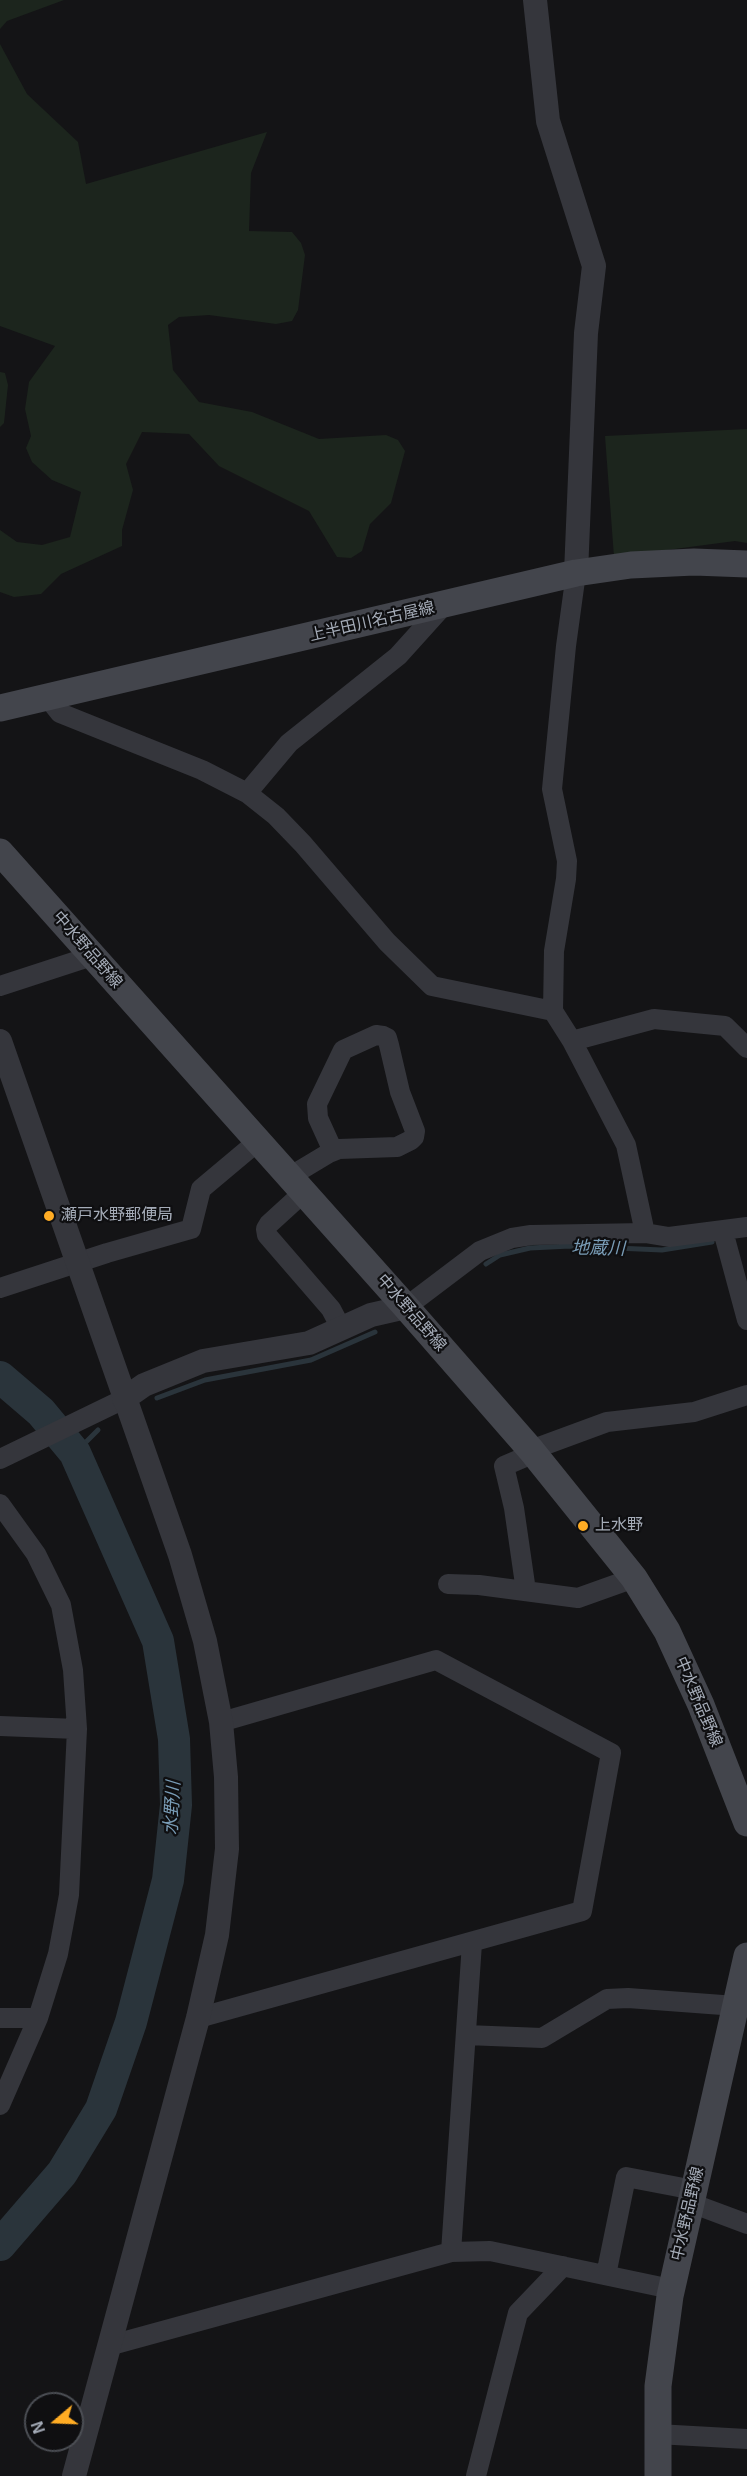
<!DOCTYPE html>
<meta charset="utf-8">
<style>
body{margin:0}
#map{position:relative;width:747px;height:2476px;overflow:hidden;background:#141416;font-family:Helvetica,sans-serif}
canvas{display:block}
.north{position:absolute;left:24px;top:2392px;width:60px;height:60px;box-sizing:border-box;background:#0f0f11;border:2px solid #4b4e54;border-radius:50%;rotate:251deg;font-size:16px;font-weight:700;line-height:24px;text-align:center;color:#a5acb8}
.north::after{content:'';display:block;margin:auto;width:21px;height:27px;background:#ffac24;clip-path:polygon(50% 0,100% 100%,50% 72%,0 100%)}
</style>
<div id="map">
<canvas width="747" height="2476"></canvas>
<div class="north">N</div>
</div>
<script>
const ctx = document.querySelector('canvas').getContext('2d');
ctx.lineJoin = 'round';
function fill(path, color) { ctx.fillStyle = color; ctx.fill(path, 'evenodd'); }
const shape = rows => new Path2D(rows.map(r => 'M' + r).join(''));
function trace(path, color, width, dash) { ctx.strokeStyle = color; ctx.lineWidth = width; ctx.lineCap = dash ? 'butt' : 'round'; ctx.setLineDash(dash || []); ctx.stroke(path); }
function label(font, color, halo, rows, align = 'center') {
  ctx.font = font + ' Helvetica,"Noto Sans JP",sans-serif'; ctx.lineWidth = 4.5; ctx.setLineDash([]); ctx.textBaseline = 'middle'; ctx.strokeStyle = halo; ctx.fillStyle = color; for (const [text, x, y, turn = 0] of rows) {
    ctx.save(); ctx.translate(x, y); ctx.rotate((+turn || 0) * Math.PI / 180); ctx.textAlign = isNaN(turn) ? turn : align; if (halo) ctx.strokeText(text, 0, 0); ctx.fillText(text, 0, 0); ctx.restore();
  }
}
fill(shape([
 [0,0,64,0,7,21,0,29],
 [0,44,27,94,78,142,86,184,267,132,251,173,249,231,292,232,301,243,305,255,298,310,292,321,276,324,209,315,179,317,168,325,173,370,199,402,252,412,319,439,386,435,398,440,405,451,391,503,370,524,362,551,351,558,337,557,309,511,219,466,189,434,142,432,126,464,133,490,122,530,122,546,61,574,41,594,14,597,0,592,0,530,17,542,42,545,70,537,81,492,52,480,32,462,26,448,31,436,25,409,29,382,55,346,0,326],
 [0,372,5,373,8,385,4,423,0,427],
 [747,429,747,543,735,541,614,557,605,436]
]), '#1c251d');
trace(shape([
 [486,1264,500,1255,530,1248,570,1246,662,1250,712,1242],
 [157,1398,205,1380,311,1360,375,1332],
 [75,1453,98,1430]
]), '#2a343b', 5);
trace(shape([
 [0,1377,41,1412,75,1453,158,1641,174,1739,176,1805,168,1880,131,2022,101,2109,62,2173,0,2245]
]), '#2a343b', 32);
trace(shape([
 [576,573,566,646,552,789,567,861,566,879,554,951,553,1011,572,1041,626,1145,645,1233],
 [48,698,60,713,202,770,247,793,276,816,303,844,387,942,432,986,553,1011],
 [247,793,289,743,398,656,444,605],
 [0,986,92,956],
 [572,1041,654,1019,725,1026,747,1048],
 [289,1177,329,1153,339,1149,397,1147,411,1140,414,1137,415,1131,400,1092,389,1045,387,1038,383,1036,376,1035,343,1050,317,1104,318,1118,333,1151],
 [303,1193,269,1224,266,1229,267,1235,331,1309,341,1328],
 [723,1231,747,1320],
 [0,1288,107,1253,191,1229,201,1189,257,1142],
 [406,1307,480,1251,512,1238,531,1235,645,1233,669,1237,747,1227],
 [0,1459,124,1399],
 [0,1504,36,1554,61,1605,73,1670,77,1729,69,1895,58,1954,38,2018,0,2105],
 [448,1584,479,1585,578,1598,634,1578],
 [526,1591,514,1508,504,1466,525,1457,531,1450,607,1422,694,1412,747,1395],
 [0,1726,77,1729],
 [0,2018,38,2018],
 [198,2018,582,1911,611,1753,436,1660,221,1722],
 [466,2035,542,2038,607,1999,628,1998,736,2006],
 [691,2203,747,2224],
 [451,2252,490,2251,671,2289],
 [606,2275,626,2177,694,2190],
 [108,2346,451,2252,472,1943],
 [657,2434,747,2439],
 [476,2476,518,2313,563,2266]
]), '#35363c', 20);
trace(shape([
 [535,0,548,121,594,266,586,333,576,573],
 [0,1041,180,1555,205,1641,221,1722,226,1777,227,1849,217,1935,198,2018,74,2476],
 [124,1399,144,1385,203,1361,309,1343,371,1315,406,1307]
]), '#35363c', 24);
trace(shape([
 [0,708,576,573,631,565,694,562,747,564],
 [0,852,406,1307,531,1450,634,1578,667,1631,701,1705,747,1823],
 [658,2476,658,2386,670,2296,747,1956]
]), '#43454c', 27);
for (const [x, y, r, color] of [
 [49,1216,6,"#ffac24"],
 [583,1526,6,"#ffac24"]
]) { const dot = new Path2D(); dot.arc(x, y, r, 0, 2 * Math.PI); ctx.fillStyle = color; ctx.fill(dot); trace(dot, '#0f0f11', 2); }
label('16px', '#a5acb8', '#0f0f11', [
 ["上半田川名古屋線",372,622,-13],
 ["中水野品野線",87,950,49],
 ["中水野品野線",411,1313,49],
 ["中水野品野線",698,1702,67],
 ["中水野品野線",688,2214,-77]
]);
label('16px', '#a5acb8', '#0f0f11', [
 ["瀬戸水野郵便局",61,1216],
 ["上水野",595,1526]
], 'left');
label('italic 18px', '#799cb6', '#0f0f11', [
 ["地蔵川",598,1249,1],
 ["水野川",173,1808,-87]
]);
</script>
